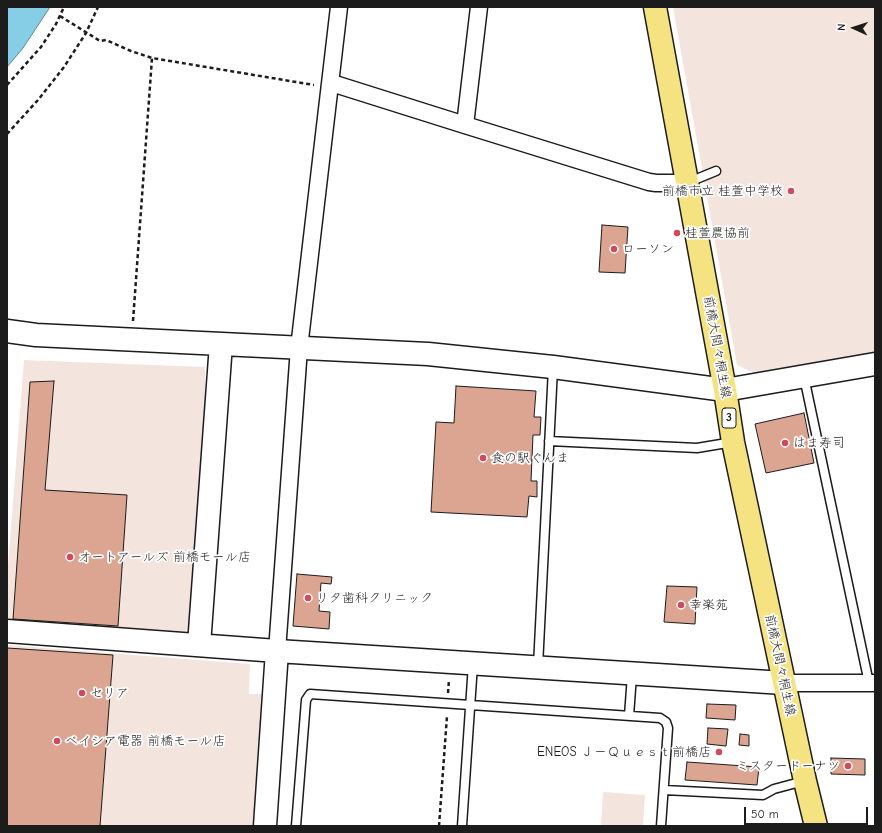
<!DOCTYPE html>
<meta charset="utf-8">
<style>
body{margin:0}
#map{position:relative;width:882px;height:833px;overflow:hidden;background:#fff;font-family:"Comic Neue",sans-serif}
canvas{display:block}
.frame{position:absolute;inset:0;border:8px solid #1c1c1c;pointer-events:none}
.north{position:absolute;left:834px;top:8px;width:40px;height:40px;-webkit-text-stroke:3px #fff;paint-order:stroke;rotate:273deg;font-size:11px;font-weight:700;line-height:16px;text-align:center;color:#1c1c1c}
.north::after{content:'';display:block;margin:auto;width:14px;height:18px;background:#1c1c1c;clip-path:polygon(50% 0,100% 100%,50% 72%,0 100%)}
.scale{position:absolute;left:744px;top:807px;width:124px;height:18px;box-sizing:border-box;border:2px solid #1c1c1c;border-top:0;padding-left:5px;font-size:12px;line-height:14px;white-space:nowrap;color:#1c1c1c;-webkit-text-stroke:3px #fff;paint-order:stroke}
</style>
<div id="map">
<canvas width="882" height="833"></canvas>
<div class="frame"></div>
<div class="north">N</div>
<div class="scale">50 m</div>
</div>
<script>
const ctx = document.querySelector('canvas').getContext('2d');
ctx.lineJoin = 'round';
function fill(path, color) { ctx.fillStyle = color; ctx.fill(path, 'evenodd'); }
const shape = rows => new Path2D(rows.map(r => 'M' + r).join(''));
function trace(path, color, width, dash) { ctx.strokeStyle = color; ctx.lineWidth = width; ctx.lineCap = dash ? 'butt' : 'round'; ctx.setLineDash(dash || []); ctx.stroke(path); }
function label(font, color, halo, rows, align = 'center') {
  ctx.font = font + ' "Comic Neue","Klee One",sans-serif'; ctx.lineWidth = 3.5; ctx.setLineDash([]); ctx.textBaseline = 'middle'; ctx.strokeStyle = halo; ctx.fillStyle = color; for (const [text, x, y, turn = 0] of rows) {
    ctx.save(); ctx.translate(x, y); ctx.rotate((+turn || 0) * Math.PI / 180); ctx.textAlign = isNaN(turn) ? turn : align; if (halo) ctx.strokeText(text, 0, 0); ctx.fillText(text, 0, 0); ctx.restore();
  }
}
fill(shape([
 [673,7,875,7,875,354,759,375,737,365],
 [24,360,205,367,205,419,190,628,183,633,7,620,7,579],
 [7,645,250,664,249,694,263,694,254,826,7,826],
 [603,792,645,795,643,826,601,826]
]), '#f4e4de');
const water = shape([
 [7,7,50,7,23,48,7,67,7,7]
]);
fill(water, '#85cee6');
trace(water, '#5b8795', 1);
const building = shape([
 [602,225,628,227,625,273,599,272,602,225],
 [54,381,45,490,127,495,118,626,13,619,30,382,54,381],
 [456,386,536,391,534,417,541,417,540,435,533,435,531,481,537,481,537,497,529,496,527,517,431,512,436,422,454,423,456,386],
 [804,413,814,463,766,473,755,424,804,413],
 [297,574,332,577,331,584,321,583,319,611,330,612,329,629,293,626,297,574],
 [667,586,697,587,695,624,664,622,667,586],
 [7,648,113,655,100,826,7,826,7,648],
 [707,704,736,705,735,720,706,718,707,704],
 [708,728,728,729,726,746,707,744,708,728],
 [740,734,749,735,749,746,739,745,740,734],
 [831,758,865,759,865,775,831,774,831,758],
 [687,762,759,767,757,785,685,780,687,762]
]);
fill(building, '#dba592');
trace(building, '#1c1c1c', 1);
const lane = shape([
 [689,182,716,171],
 [804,377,869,683],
 [549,441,697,448,733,442],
 [538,666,553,368],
 [629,716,632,675],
 [664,790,763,795,774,789,804,781],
 [296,826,306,700,310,694,660,718,666,722,668,728,661,826],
 [462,826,473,664]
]);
const street = shape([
 [331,83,338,85,465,125,649,182,656,183,686,183],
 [465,125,479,7],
 [277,651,299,348,339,7],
 [784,683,875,683]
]);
const secondary = shape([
 [7,331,36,335,428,354,553,367,725,390,875,364],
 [7,631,277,651,784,683],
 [199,645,221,344],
 [265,826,277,651]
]);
const primary = shape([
 [655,7,725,390,733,442,805,781,816,826]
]);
trace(lane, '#1c1c1c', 11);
trace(street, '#1c1c1c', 19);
trace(secondary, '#1c1c1c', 25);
trace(primary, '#1c1c1c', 25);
trace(shape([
 [60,16,100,41,106,40,131,51,152,58,314,85],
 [7,85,41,47,56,24,64,7],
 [7,134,38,100,64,67,86,33,98,7],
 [133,321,152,58],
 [448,693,449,680],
 [439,826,447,716]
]), '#1c1c1c', 2.5, [4, 3]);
trace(lane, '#fff', 8);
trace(street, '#fff', 16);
trace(secondary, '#fff', 22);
trace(primary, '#f5e382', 22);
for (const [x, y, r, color] of [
 [791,191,4,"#d1495b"],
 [677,233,4,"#d1495b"],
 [614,249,4,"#d1495b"],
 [785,443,4,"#d1495b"],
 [483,458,4,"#d1495b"],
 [70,557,4,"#d1495b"],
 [308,598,4,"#d1495b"],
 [681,605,4,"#d1495b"],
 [82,693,4,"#d1495b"],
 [57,741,4,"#d1495b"],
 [719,752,4,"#d1495b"],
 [848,766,4,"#d1495b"]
]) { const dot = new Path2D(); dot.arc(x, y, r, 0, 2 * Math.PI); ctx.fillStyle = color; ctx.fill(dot); trace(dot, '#fff', 1.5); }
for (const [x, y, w] of [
 [729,418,14]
]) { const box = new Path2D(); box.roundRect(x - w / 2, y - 10, w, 20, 3); ctx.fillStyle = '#fff'; ctx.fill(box); trace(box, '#1c1c1c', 1); }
label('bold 12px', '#1c1c1c', null, [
 ["3",729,418]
]);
label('13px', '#1c1c1c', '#fff', [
 ["前橋市立 桂萱中学校",783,191,"right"],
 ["桂萱農協前",685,233],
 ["ローソン",622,249],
 ["はま寿司",793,443],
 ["食の駅ぐんま",491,458],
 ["オートアールズ 前橋モール店",78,557],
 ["リタ歯科クリニック",316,598],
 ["幸楽苑",689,605],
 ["セリア",90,693],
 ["ベイシア電器 前橋モール店",65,741],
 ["ENEOS Ｊ－Ｑｕｅｓｔ前橋店",711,752,"right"],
 ["ミスタードーナツ",840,766,"right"]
], 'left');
label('13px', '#1c1c1c', '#fff', [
 ["前橋大間々桐生線",717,347,80],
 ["前橋大間々桐生線",780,665,78]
]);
</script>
